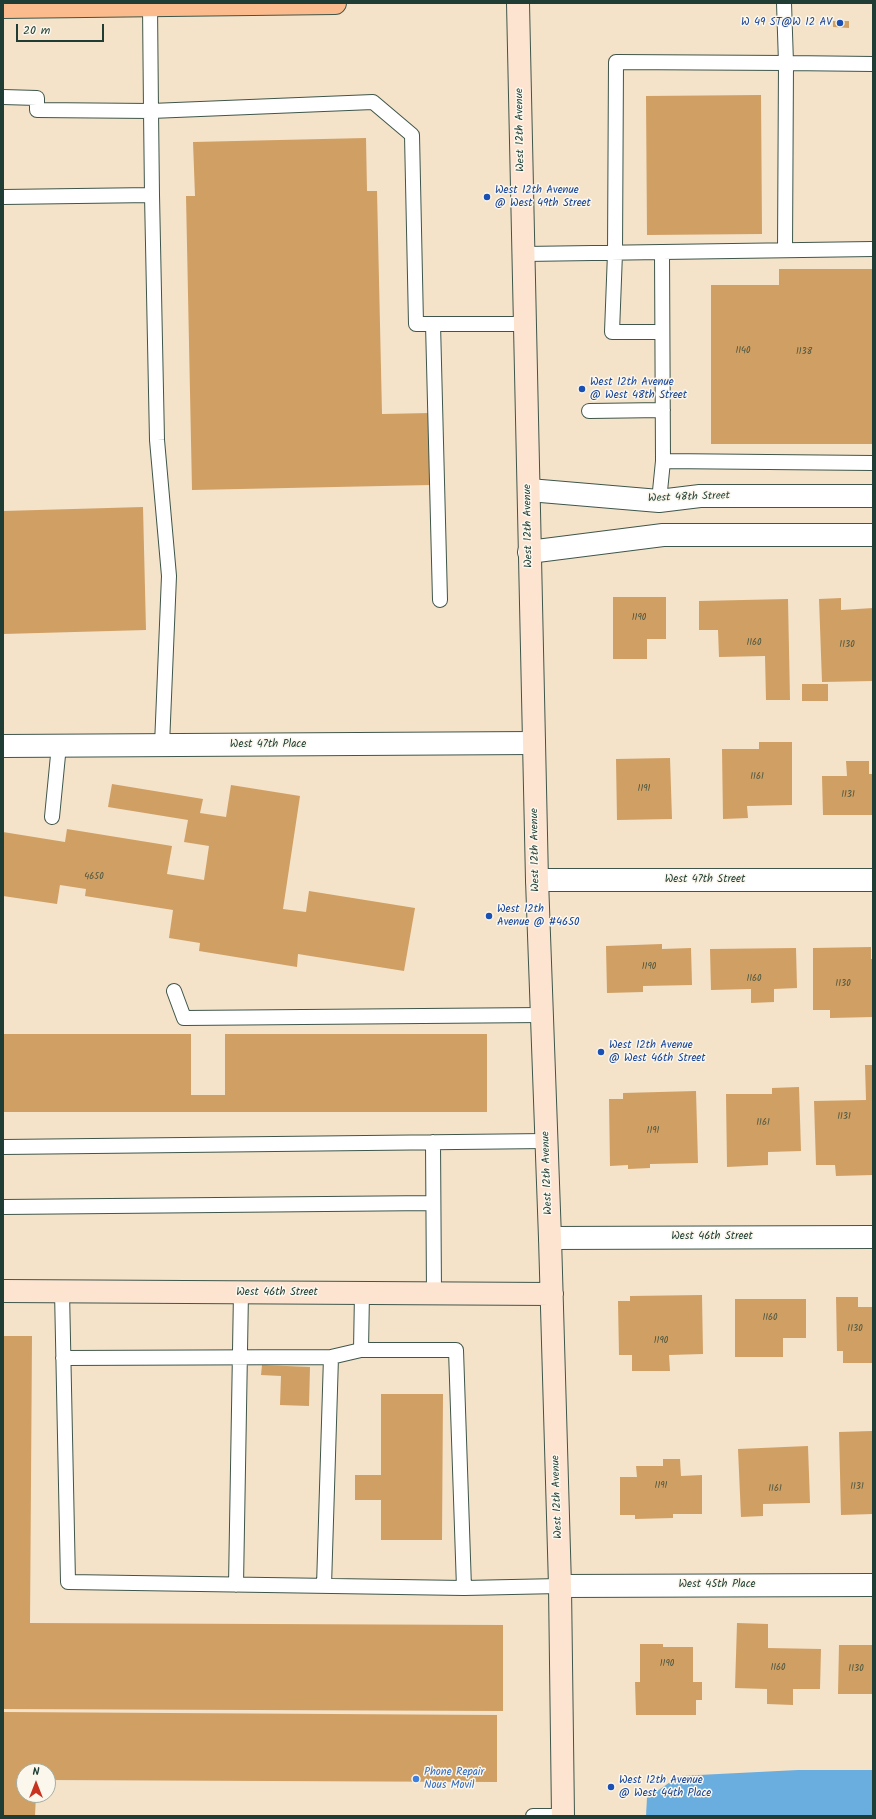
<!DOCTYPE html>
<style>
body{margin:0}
#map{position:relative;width:876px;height:1819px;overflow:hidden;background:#f4e3c9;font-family:Kalam,sans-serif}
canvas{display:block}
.frame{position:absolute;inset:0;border:4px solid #1f3d34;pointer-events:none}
.north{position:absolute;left:16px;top:1763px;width:40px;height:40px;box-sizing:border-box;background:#fbf7ec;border:1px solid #a3ada2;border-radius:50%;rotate:0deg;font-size:11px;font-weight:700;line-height:16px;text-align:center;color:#1f3d34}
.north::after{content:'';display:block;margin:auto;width:14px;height:18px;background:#c8321e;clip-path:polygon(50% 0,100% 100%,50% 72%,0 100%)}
.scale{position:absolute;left:16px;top:24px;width:88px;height:18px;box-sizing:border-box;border:2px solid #1f3d34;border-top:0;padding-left:5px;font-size:12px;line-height:14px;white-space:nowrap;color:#1f3d34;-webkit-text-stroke:3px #fbf7ec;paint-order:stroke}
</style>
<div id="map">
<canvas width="876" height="1819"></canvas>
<div class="frame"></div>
<div class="north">N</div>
<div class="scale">20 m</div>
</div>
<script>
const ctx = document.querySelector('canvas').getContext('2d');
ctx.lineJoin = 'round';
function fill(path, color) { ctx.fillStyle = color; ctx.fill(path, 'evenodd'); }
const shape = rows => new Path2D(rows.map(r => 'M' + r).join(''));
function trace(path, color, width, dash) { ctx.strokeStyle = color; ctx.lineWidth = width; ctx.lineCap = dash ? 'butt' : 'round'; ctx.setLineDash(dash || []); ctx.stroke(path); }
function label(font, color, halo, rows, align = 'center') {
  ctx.font = font + ' Kalam,sans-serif'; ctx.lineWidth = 3; ctx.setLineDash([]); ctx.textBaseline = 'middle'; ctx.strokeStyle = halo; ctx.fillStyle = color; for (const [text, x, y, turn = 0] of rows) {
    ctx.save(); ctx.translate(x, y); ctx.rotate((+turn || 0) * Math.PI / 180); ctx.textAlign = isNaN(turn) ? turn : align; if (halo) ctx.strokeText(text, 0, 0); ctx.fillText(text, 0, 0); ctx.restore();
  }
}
fill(shape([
 [798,1770,873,1770,873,1816,646,1816,647,1798,679,1776]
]), '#6aaddf');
fill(shape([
 [833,21,849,21,849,28,833,27],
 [761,95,762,234,647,235,646,96],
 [366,138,367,191,377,191,382,414,430,413,431,485,192,490,186,196,195,196,193,142],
 [779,269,873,269,873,444,711,444,711,285,779,285],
 [143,507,146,630,3,634,3,511],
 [613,597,666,597,666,639,647,639,647,659,613,659],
 [841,598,841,610,873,608,873,681,822,682,819,599],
 [788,599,790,700,766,700,765,656,719,657,718,630,699,630,699,601],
 [802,684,828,684,828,701,802,701],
 [759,742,792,742,792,805,747,806,748,818,723,819,722,749,759,749],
 [670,758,672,819,617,820,616,759],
 [846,761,869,761,869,774,873,774,873,815,823,815,822,776,847,776],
 [112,784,203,799,200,813,226,817,231,785,300,796,283,909,306,912,309,891,415,908,404,971,298,954,297,967,199,951,200,943,169,938,173,910,85,896,86,889,60,885,57,904,3,896,3,832,65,842,67,829,172,846,167,874,204,880,209,846,184,842,188,820,108,807],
 [662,944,662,949,691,948,692,985,643,986,643,992,607,993,606,946],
 [871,947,871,959,873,959,873,1017,830,1018,830,1010,813,1010,813,948],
 [796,948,797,988,774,989,774,1002,751,1003,751,989,711,990,710,949],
 [3,1034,191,1034,191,1095,225,1095,225,1034,487,1034,487,1112,3,1112],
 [865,1065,873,1065,873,1175,836,1176,835,1165,816,1165,814,1101,866,1100],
 [799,1087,801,1151,768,1152,768,1165,727,1167,726,1094,772,1094,772,1088],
 [696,1091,698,1163,650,1164,650,1168,628,1169,628,1165,610,1166,609,1099,623,1099,623,1093],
 [702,1295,703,1354,669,1355,670,1371,632,1371,632,1355,619,1355,618,1301,630,1301,630,1296],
 [836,1297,858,1297,858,1307,873,1307,873,1363,843,1363,843,1351,837,1351],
 [735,1299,806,1299,806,1338,783,1338,783,1357,735,1357],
 [3,1336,32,1336,30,1623,503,1625,503,1711,3,1709],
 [262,1365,310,1367,309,1406,280,1405,281,1376,261,1375],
 [381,1394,443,1394,442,1540,381,1540,381,1500,355,1500,355,1475,381,1475],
 [872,1431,873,1514,841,1515,839,1432],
 [808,1446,810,1503,763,1504,763,1516,741,1517,738,1449],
 [663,1459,680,1459,681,1476,702,1475,702,1514,673,1514,673,1518,635,1519,635,1515,620,1515,620,1477,637,1477,636,1466,663,1466],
 [737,1623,768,1624,768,1648,821,1649,820,1689,793,1689,793,1705,767,1704,767,1689,735,1688],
 [640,1644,663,1644,663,1647,693,1647,693,1682,702,1682,702,1700,696,1700,696,1715,636,1715,635,1682,640,1682],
 [839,1645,873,1645,873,1694,838,1694],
 [3,1712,497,1715,497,1782,48,1780,48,1771,24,1771,24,1795,36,1795,35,1816,3,1816]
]), '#d09f64');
const lane = shape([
 [784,3,786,63,873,64],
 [150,5,151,111,373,102,412,135,416,324,525,324],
 [3,97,37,98,37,110,151,111,152,195,3,197],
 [152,195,157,440,169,576,162,745],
 [662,252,873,249],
 [524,254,662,252,663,461,659,501],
 [433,324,440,600],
 [662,332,612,332,615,253,616,62,786,63,785,250],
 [589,411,663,410],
 [663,461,873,463],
 [52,817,59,745],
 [174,991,184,1018,542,1015],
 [433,1142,434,1294],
 [3,1147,547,1141],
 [3,1207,433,1203],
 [62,1291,68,1582,464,1588,560,1586],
 [362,1293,361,1350,456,1350,464,1588],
 [63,1358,331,1357],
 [236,1585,241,1292],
 [324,1586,331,1357,361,1350],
 [533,1816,563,1816]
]);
const street = shape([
 [529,490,659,501,700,496,873,496],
 [529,552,663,535,873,535],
 [3,746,534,743],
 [537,880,873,880],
 [550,1238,873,1237],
 [560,1586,873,1585]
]);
const secondary = shape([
 [518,3,537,880,550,1238,560,1586,563,1816],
 [3,1291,552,1294]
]);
const primary = shape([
 [3,7,335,3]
]);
trace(lane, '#3f564a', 16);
trace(street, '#3f564a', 24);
trace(secondary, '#3f564a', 24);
trace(primary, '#3f564a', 24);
trace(lane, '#fff', 14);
trace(street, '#fff', 22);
trace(secondary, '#fde4d1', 22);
trace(primary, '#fbbb8c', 22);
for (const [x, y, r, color] of [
 [840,23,4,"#1a4fb4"],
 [487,197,4,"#1a4fb4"],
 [582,389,4,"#1a4fb4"],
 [489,916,4,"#1a4fb4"],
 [601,1052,4,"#1a4fb4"],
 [416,1779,4,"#3f7fe0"],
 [611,1787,4,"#1a4fb4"]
]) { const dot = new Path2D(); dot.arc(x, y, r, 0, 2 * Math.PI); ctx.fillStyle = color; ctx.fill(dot); trace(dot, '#fbf7ec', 1.5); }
label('9px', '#4b5640', null, [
 ["1140",743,351],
 ["1138",804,352],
 ["1190",639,618],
 ["1160",754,643],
 ["1130",847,645],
 ["1161",757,777],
 ["1191",644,789],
 ["1131",848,795],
 ["4650",94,877],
 ["1190",649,967],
 ["1160",754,979],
 ["1130",843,984],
 ["1131",844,1117],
 ["1161",763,1123],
 ["1191",653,1131],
 ["1160",770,1318],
 ["1130",855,1329],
 ["1190",661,1341],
 ["1191",661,1486],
 ["1131",857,1487],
 ["1161",775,1489],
 ["1190",667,1664],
 ["1160",778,1668],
 ["1130",856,1669]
]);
label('11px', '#164399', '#fbf7ec', [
 ["W 49 ST@W 12 AV",832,23,"right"],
 ["West 12th Avenue",495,191],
 ["@ West 49th Street",495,204],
 ["West 12th Avenue",590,383],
 ["@ West 48th Street",590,396],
 ["West 12th",497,910],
 ["Avenue @ #4650",497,923],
 ["West 12th Avenue",609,1046],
 ["@ West 46th Street",609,1059],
 ["West 12th Avenue",619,1781],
 ["@ West 44th Place",619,1794]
], 'left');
label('11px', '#1f3d34', '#fbf7ec', [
 ["West 12th Avenue",521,130,-91],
 ["West 48th Street",689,498,-2],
 ["West 12th Avenue",529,526,-91],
 ["West 47th Place",268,745],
 ["West 12th Avenue",536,850,-91],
 ["West 47th Street",705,880],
 ["West 12th Avenue",548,1173,-92],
 ["West 46th Street",712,1237],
 ["West 46th Street",277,1293],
 ["West 12th Avenue",558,1497,-92],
 ["West 45th Place",717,1585]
]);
label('11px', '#366cbe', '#fbf7ec', [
 ["Phone Repair",424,1773],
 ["Nous Movil",424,1786]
], 'left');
</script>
